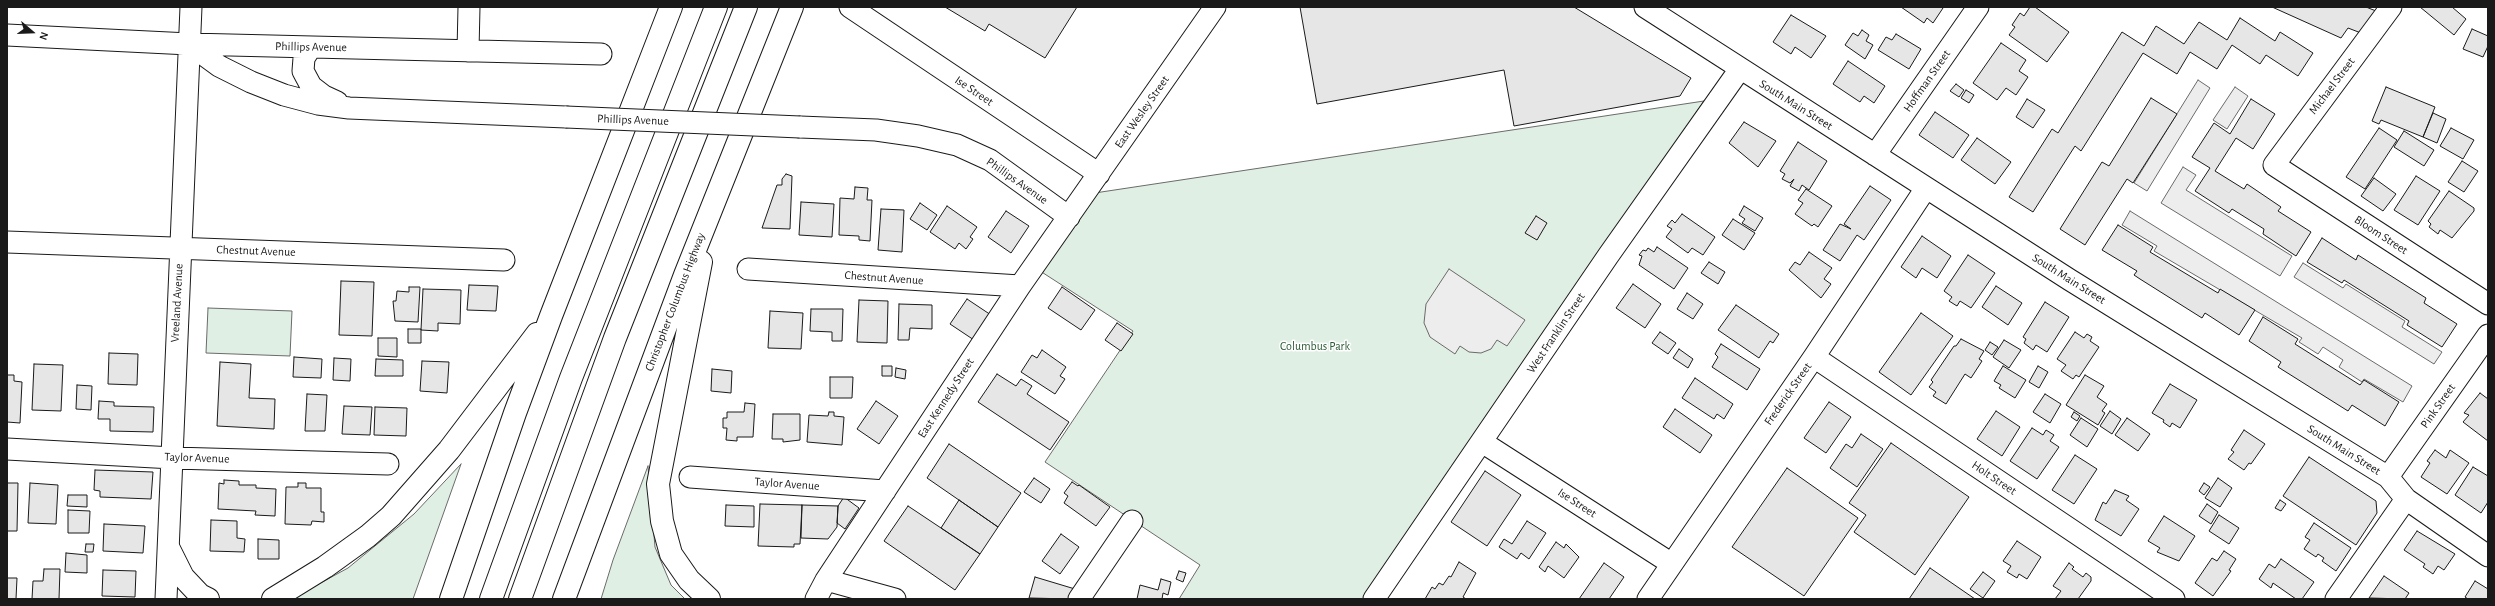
<!DOCTYPE html>
<style>
body{margin:0}
#map{position:relative;width:2495px;height:606px;overflow:hidden;background:#fff;font-family:"Alegreya Sans",sans-serif}
canvas{display:block}
.frame{position:absolute;inset:0;border:8px solid #1a1a1a;pointer-events:none}
.north{position:absolute;left:12px;top:12px;width:40px;height:40px;-webkit-text-stroke:3px #fff;paint-order:stroke;rotate:109deg;font-size:11px;font-weight:700;line-height:16px;text-align:center;color:#1a1a1a}
.north::after{content:'';display:block;margin:auto;width:14px;height:18px;background:#1a1a1a;clip-path:polygon(50% 0,100% 100%,50% 72%,0 100%)}
</style>
<div id="map">
<canvas width="2495" height="606"></canvas>
<div class="frame"></div>
<div class="north">N</div>
</div>
<script>
const ctx = document.querySelector('canvas').getContext('2d');
ctx.lineJoin = 'round';
function fill(path, color) { ctx.fillStyle = color; ctx.fill(path, 'evenodd'); }
const shape = rows => new Path2D(rows.map(r => 'M' + r).join(''));
function trace(path, color, width, dash) { ctx.strokeStyle = color; ctx.lineWidth = width; ctx.lineCap = dash ? 'butt' : 'round'; ctx.setLineDash(dash || []); ctx.stroke(path); }
function label(font, color, halo, rows, align = 'center') {
  ctx.font = font + ' "Alegreya Sans",sans-serif'; ctx.lineWidth = 3; ctx.setLineDash([]); ctx.textBaseline = 'middle'; ctx.strokeStyle = halo; ctx.fillStyle = color; for (const [text, x, y, turn = 0] of rows) {
    ctx.save(); ctx.translate(x, y); ctx.rotate((+turn || 0) * Math.PI / 180); ctx.textAlign = isNaN(turn) ? turn : align; if (halo) ctx.strokeText(text, 0, 0); ctx.fillText(text, 0, 0); ctx.restore();
  }
}
const green = shape([
 [1704,101,1363,599,1179,599,1200,565,1045,462,1133,331,1037,269,1088,194,1704,101],
 [208,308,292,311,290,356,206,353,208,308],
 [461,464,413,599,291,599,348,568,414,514,461,464],
 [648,466,655,547,671,585,685,599,601,599,613,560,648,466]
]);
fill(green, '#e0efe3');
trace(green, '#6a6a6a', 1);
const parking = shape([
 [2198,80,2210,88,2147,191,2134,183,2198,80],
 [2235,87,2248,96,2227,129,2213,120,2235,87],
 [2183,167,2196,175,2186,190,2292,256,2280,276,2161,203,2183,167],
 [2130,211,2412,386,2403,402,2364,379,2362,382,2339,367,2343,360,2323,347,2318,354,2299,342,2302,338,2154,251,2157,246,2122,225,2130,211],
 [2303,263,2343,288,2346,284,2405,321,2402,327,2442,352,2434,364,2294,277,2303,263],
 [1449,269,1525,320,1507,346,1497,340,1491,349,1481,353,1469,352,1460,346,1455,354,1430,337,1424,323,1426,304,1449,269]
]);
fill(parking, '#ededed');
trace(parking, '#6a6a6a', 1);
const building = shape([
 [945,7,1077,7,1045,58,989,24,985,31,945,7],
 [1300,7,1574,7,1691,78,1680,96,1514,126,1504,70,1317,104,1300,7],
 [1901,7,1941,7,1943,8,1933,23,1927,18,1924,23,1901,7],
 [2030,7,2035,7,2069,32,2047,62,2009,35,2015,27,2012,25,2020,13,2024,16,2030,7],
 [2272,7,2366,7,2376,11,2361,33,2348,28,2341,38,2272,7],
 [2420,7,2452,7,2466,19,2454,35,2420,7],
 [1791,15,1826,36,1811,58,1795,47,1791,54,1773,42,1791,15],
 [2240,18,2275,41,2280,32,2313,53,2298,76,2266,55,2260,64,2232,45,2217,69,2190,52,2177,74,2143,53,2081,151,2075,146,2033,212,2009,197,2052,129,2058,133,2122,32,2144,46,2156,26,2184,44,2199,22,2227,40,2240,18],
 [2472,29,2488,36,2488,46,2483,57,2463,49,2472,29],
 [1862,30,1869,35,1866,41,1873,45,1865,59,1845,45,1853,33,1858,36,1862,30],
 [1896,34,1921,49,1909,69,1878,50,1886,37,1892,40,1896,34],
 [2001,43,2026,60,2019,71,2028,77,2016,95,2006,88,1997,100,1973,83,2001,43],
 [1848,61,1885,86,1874,103,1864,96,1860,102,1833,84,1848,61],
 [1956,84,1964,90,1959,97,1950,91,1956,84],
 [2386,87,2435,107,2423,137,2381,120,2379,124,2372,121,2386,87],
 [1966,90,1974,95,1969,103,1961,98,1966,90],
 [2151,98,2177,114,2133,183,2127,179,2085,245,2060,229,2102,162,2109,166,2151,98],
 [2027,99,2045,110,2033,128,2016,117,2027,99],
 [2251,99,2275,114,2253,149,2236,138,2215,171,2244,189,2247,184,2281,207,2278,211,2311,232,2296,256,2263,234,2264,229,2232,209,2229,213,2195,191,2210,168,2192,157,2214,123,2230,134,2251,99],
 [1935,112,1969,135,1953,158,1919,135,1935,112],
 [2433,113,2446,119,2437,143,2423,137,2433,113],
 [1744,122,1776,141,1758,167,1729,143,1744,122],
 [2379,128,2397,140,2365,189,2346,177,2379,128],
 [2451,128,2474,140,2463,159,2440,146,2451,128],
 [2404,131,2434,150,2424,166,2394,147,2404,131],
 [1977,138,2011,162,1995,184,1961,160,1977,138],
 [1798,142,1827,161,1809,190,1802,185,1799,191,1790,186,1794,179,1790,183,1782,179,1785,174,1780,171,1798,142],
 [2462,161,2478,171,2464,192,2448,182,2462,161],
 [786,174,792,176,790,229,762,228,777,185,782,185,782,179,786,174],
 [2416,176,2440,191,2418,225,2394,210,2416,176],
 [2374,178,2396,194,2383,211,2361,196,2374,178],
 [1870,186,1891,200,1864,240,1857,235,1840,261,1823,250,1840,224,1851,229,1844,224,1870,186],
 [855,187,868,188,867,200,872,200,870,241,859,240,859,236,839,235,840,198,854,199,855,187],
 [1806,189,1832,206,1818,227,1814,224,1812,226,1795,214,1803,203,1798,200,1806,189],
 [2449,191,2474,208,2474,211,2452,238,2440,230,2438,234,2429,227,2431,224,2428,221,2449,191],
 [801,202,834,204,832,237,799,235,801,202],
 [920,203,937,215,927,230,910,219,920,203],
 [947,206,977,227,970,237,973,239,966,249,959,243,955,249,930,232,947,206],
 [1744,206,1763,218,1755,231,1742,223,1745,219,1739,215,1744,206],
 [881,209,904,210,902,252,878,250,881,209],
 [1006,211,1029,226,1011,253,988,237,1006,211],
 [1682,214,1715,237,1703,255,1692,248,1688,253,1666,237,1672,229,1667,226,1672,220,1675,223,1682,214],
 [1536,216,1547,223,1537,240,1525,233,1536,216],
 [1733,219,1755,233,1744,250,1722,235,1733,219],
 [2118,225,2153,247,2150,252,2218,293,2220,289,2255,310,2239,335,2205,313,2202,318,2140,279,2134,275,2137,271,2102,250,2118,225],
 [1922,236,1951,256,1937,278,1922,268,1916,278,1901,267,1922,236],
 [2322,238,2356,260,2358,255,2418,293,2426,298,2424,303,2457,324,2442,347,2407,325,2409,321,2344,280,2342,283,2307,262,2322,238],
 [1657,247,1688,268,1674,289,1639,265,1642,256,1639,255,1643,250,1646,251,1648,248,1654,252,1657,247],
 [1809,252,1832,268,1824,279,1831,284,1821,298,1789,270,1795,262,1800,265,1809,252],
 [1968,255,1995,273,1971,308,1960,301,1957,306,1949,301,1952,297,1944,291,1968,255],
 [1709,262,1725,272,1718,284,1701,273,1709,262],
 [341,281,374,282,372,336,339,335,341,281],
 [1633,284,1661,304,1645,328,1616,308,1633,284],
 [469,285,498,286,496,311,467,310,469,285],
 [1996,286,2022,303,2008,325,1982,307,1996,286],
 [409,287,420,287,418,322,395,321,393,301,396,301,397,291,409,292,409,287],
 [1062,287,1095,310,1081,330,1048,308,1062,287],
 [423,289,461,290,460,324,438,323,438,331,421,330,423,289],
 [1687,293,1703,304,1693,319,1677,309,1687,293],
 [967,299,991,315,974,340,950,324,967,299],
 [859,300,888,301,887,343,857,342,859,300],
 [2045,302,2069,317,2047,352,2036,345,2033,350,2024,343,2026,339,2023,337,2045,302],
 [899,304,932,305,932,329,910,328,909,340,898,340,899,304],
 [1736,305,1779,334,1773,343,1770,341,1759,358,1718,330,1736,305],
 [811,309,843,309,842,341,832,341,832,332,810,331,811,309],
 [770,311,803,313,801,349,768,348,770,311],
 [1921,313,1953,336,1911,395,1879,372,1921,313],
 [2263,317,2298,339,2295,344,2360,385,2364,380,2399,402,2385,426,2352,405,2348,411,2278,367,2281,362,2249,341,2263,317],
 [1117,323,1133,334,1121,351,1105,340,1117,323],
 [408,329,421,329,421,343,408,343,408,329],
 [1660,332,1676,343,1668,354,1652,343,1660,332],
 [2075,332,2084,338,2087,334,2092,337,2090,341,2099,347,2079,377,2076,375,2073,379,2061,371,2066,365,2057,359,2075,332],
 [378,338,397,338,397,357,378,356,378,338],
 [1961,339,1984,351,1979,359,1982,361,1971,378,1965,374,1946,404,1933,396,1936,392,1929,387,1933,382,1931,380,1954,346,1956,346,1961,339],
 [2004,340,2021,350,2009,368,1993,357,2004,340],
 [1990,342,1998,347,1992,355,1985,350,1990,342],
 [1721,344,1760,369,1747,390,1712,367,1718,357,1715,354,1721,344],
 [1679,349,1693,359,1688,368,1673,358,1679,349],
 [1042,350,1066,367,1060,376,1065,379,1055,394,1021,372,1032,355,1037,358,1042,350],
 [109,353,138,354,137,385,108,384,109,353],
 [294,357,322,359,321,378,293,377,294,357],
 [334,358,351,359,350,381,333,380,334,358],
 [376,359,403,360,403,376,375,376,376,359],
 [422,361,449,362,447,393,420,391,422,361],
 [220,362,251,364,249,398,275,399,274,429,217,426,220,362],
 [34,364,63,365,61,411,32,410,34,364],
 [882,366,892,366,892,376,882,376,882,366],
 [2003,366,2026,380,2015,398,1999,388,2001,385,1994,381,2003,366],
 [2038,366,2048,372,2039,388,2029,382,2038,366],
 [896,368,906,370,905,379,895,377,896,368],
 [712,369,732,371,731,393,711,391,712,369],
 [997,374,1016,386,1021,379,1032,386,1027,394,1069,422,1050,450,978,402,997,374],
 [7,375,14,375,14,381,22,382,20,423,7,422,7,375],
 [2085,375,2104,386,2097,397,2107,404,2102,411,2105,413,2098,425,2066,405,2085,375],
 [830,377,853,377,852,398,830,398,830,377],
 [1695,378,1733,404,1724,419,1717,414,1714,419,1682,398,1695,378],
 [2170,384,2197,400,2180,428,2172,423,2170,427,2163,422,2164,420,2152,413,2170,384],
 [77,385,92,386,91,410,76,409,77,385],
 [2480,393,2488,399,2488,441,2463,422,2469,415,2464,413,2480,393],
 [307,394,327,395,325,431,305,431,307,394],
 [2045,394,2061,404,2050,423,2033,412,2045,394],
 [99,401,114,402,114,406,154,407,153,432,110,431,110,419,98,419,99,401],
 [876,401,898,416,879,444,857,429,876,401],
 [1829,402,1851,417,1826,453,1804,438,1829,402],
 [745,403,755,404,753,437,737,437,737,441,726,440,727,428,723,428,723,418,727,418,727,412,744,412,745,403],
 [344,406,372,407,370,435,342,434,344,406],
 [375,407,407,408,406,436,374,435,375,407],
 [1675,409,1712,435,1700,453,1663,427,1675,409],
 [1996,411,2020,427,2002,456,1977,439,1996,411],
 [2110,411,2121,419,2112,434,2100,426,2110,411],
 [829,412,834,412,834,416,844,417,842,445,807,442,809,415,828,416,829,412],
 [2074,412,2080,416,2077,421,2071,417,2074,412],
 [773,414,800,414,800,440,783,442,783,439,772,439,773,414],
 [2081,418,2098,429,2087,447,2070,435,2081,418],
 [2127,418,2150,434,2138,451,2115,435,2127,418],
 [2032,428,2043,435,2046,430,2054,435,2050,441,2059,447,2037,479,2010,461,2032,428],
 [2244,430,2265,444,2251,464,2249,463,2244,470,2228,459,2234,452,2231,450,2244,430],
 [1861,434,1883,449,1857,487,1830,468,1846,444,1852,448,1861,434],
 [1891,443,1969,497,1915,575,1854,532,1866,515,1849,503,1891,443],
 [949,444,1021,493,998,527,927,478,949,444],
 [2435,450,2446,458,2450,450,2469,463,2447,494,2421,477,2430,463,2427,461,2435,450],
 [2075,455,2097,469,2074,504,2052,490,2075,455],
 [2309,457,2376,501,2377,513,2356,545,2283,496,2309,457],
 [2473,467,2488,476,2488,502,2481,513,2455,495,2473,467],
 [1787,468,1858,518,1804,596,1732,547,1787,468],
 [95,470,153,472,151,499,100,497,100,491,94,490,95,470],
 [1485,471,1521,495,1487,546,1451,522,1485,471],
 [1034,478,1050,489,1041,503,1024,492,1034,478],
 [2218,478,2232,488,2220,507,2205,498,2218,478],
 [224,480,239,481,239,485,256,485,256,488,276,489,275,516,255,515,256,511,218,509,219,483,224,484,224,480],
 [1072,482,1078,486,1079,485,1110,507,1096,526,1064,503,1068,496,1064,493,1072,482],
 [7,483,18,483,17,531,7,531,7,483],
 [30,483,58,485,56,524,28,523,30,483],
 [298,483,306,483,306,488,321,488,321,512,324,512,324,522,312,521,311,525,285,524,286,487,298,487,298,483],
 [2204,483,2210,487,2204,495,2199,491,2204,483],
 [2115,490,2129,496,2126,500,2139,509,2121,536,2095,520,2103,502,2106,504,2115,490],
 [68,495,87,495,87,507,67,506,68,495],
 [844,497,859,508,845,529,837,523,838,506,844,497],
 [959,500,998,527,980,554,941,528,959,500],
 [2280,500,2286,504,2281,511,2275,508,2280,500],
 [760,504,802,505,800,544,794,544,794,547,758,546,760,504],
 [2207,504,2218,512,2211,524,2199,516,2207,504],
 [726,505,754,506,754,527,725,526,726,505],
 [802,505,838,506,837,527,828,539,801,538,802,505],
 [908,506,980,554,955,590,884,541,908,506],
 [68,510,90,511,89,533,68,533,68,510],
 [2219,515,2239,528,2229,544,2209,531,2219,515],
 [2164,516,2195,536,2179,561,2157,552,2160,548,2148,541,2164,516],
 [211,520,237,521,237,538,245,539,244,552,210,551,211,520],
 [1527,521,1546,533,1529,559,1521,553,1517,559,1499,547,1504,539,1512,544,1527,521],
 [2314,523,2351,548,2336,571,2322,561,2324,558,2318,554,2316,557,2304,549,2310,540,2305,537,2314,523],
 [104,524,145,526,143,553,103,551,104,524],
 [2417,531,2455,554,2444,570,2438,566,2433,574,2423,567,2425,564,2404,550,2417,531],
 [1061,534,1079,547,1060,574,1042,561,1061,534],
 [258,539,279,540,279,559,258,559,258,539],
 [2017,541,2041,557,2027,579,2019,574,2017,578,2007,572,2011,566,2003,561,2017,541],
 [1556,542,1564,548,1566,544,1579,557,1564,578,1548,566,1545,572,1539,567,1556,542],
 [86,544,94,544,93,552,85,552,86,544],
 [2224,551,2236,559,2229,570,2231,571,2213,596,2195,583,2212,558,2217,561,2224,551],
 [66,553,87,555,87,573,65,572,66,553],
 [2281,559,2314,582,2302,599,2296,599,2273,583,2271,588,2259,579,2269,564,2275,568,2281,559],
 [1459,562,1476,573,1463,597,1466,599,1425,599,1432,587,1435,589,1439,583,1443,585,1449,576,1451,577,1459,562],
 [1604,563,1624,577,1609,599,1579,599,1604,563],
 [2069,563,2074,567,2072,569,2083,577,2086,573,2091,577,2091,581,2078,599,2055,599,2061,591,2053,586,2069,563],
 [1930,568,1975,599,1909,599,1930,568],
 [44,569,60,569,59,599,32,599,33,581,43,581,44,569],
 [103,570,136,571,135,597,102,596,103,570],
 [1179,571,1186,573,1183,582,1176,579,1179,571],
 [1983,572,1995,581,1983,598,1970,589,1983,572],
 [2384,576,2409,593,2405,599,2369,598,2384,576],
 [1035,577,1075,589,1072,599,1029,598,1035,577],
 [7,578,17,578,16,599,7,599,7,578],
 [1161,579,1171,582,1168,595,1163,593,1162,599,1137,599,1140,585,1158,590,1161,579],
 [2475,581,2488,589,2488,599,2468,599,2465,597,2475,581]
]);
fill(building, '#e6e6e6');
trace(building, '#1a1a1a', 1);
const minor = shape([
 [850,7,1099,174],
 [1645,7,2070,280,2388,477,2406,499,2488,556],
 [2391,7,2274,165,2488,304],
 [7,35,189,44,219,66,251,82,284,95,318,104,349,108,566,117],
 [189,44,601,54],
 [311,47,304,58,303,71,311,86,324,96,337,102],
 [468,51,469,7],
 [800,127,876,130,918,136,957,145,990,160,1069,217],
 [1875,155,1978,7],
 [7,242,504,260],
 [748,269,1020,286],
 [1814,357,2174,599],
 [1482,442,1672,564],
 [7,449,173,458,388,464],
 [690,477,885,491],
 [2388,477,2488,335],
 [826,580,895,599],
 [166,599,191,7],
 [816,599,826,580,1020,286,1215,7],
 [1079,599,1132,521],
 [1374,599,1608,256,1740,69],
 [1648,599,1814,357,1926,188],
 [2336,599,2406,499]
]);
const highway = shape([
 [701,262,658,484,662,521,671,554,689,580,709,599],
 [169,549,183,577,200,595,208,599],
 [273,599,325,567,368,536,391,516,449,450,537,334],
 [451,599,515,413,551,316,671,7],
 [491,599,571,378,716,7],
 [520,599,615,338,746,7],
 [564,599,685,275,792,7]
]);
trace(minor, '#1a1a1a', 23);
trace(highway, '#1a1a1a', 24);
trace(minor, '#fff', 21);
trace(highway, '#fff', 22);
const minorBridge = shape([
 [566,117,800,127]
]);
trace(minorBridge, '#1a1a1a', 23, []);
trace(minorBridge, '#fff', 21);
label('12px', '#1a1a1a', '#fff', [
 ["Phillips Avenue",311,47,1],
 ["Hoffman Street",1927,81,-55],
 ["Michael Street",2332,86,-53],
 ["Ise Street",974,91,34],
 ["South Main Street",1796,105,32],
 ["East Wesley Street",1142,112,-55],
 ["Phillips Avenue",633,120,2],
 ["Phillips Avenue",1017,181,35],
 ["Bloom Street",2381,235,33],
 ["Chestnut Avenue",256,251,2],
 ["Chestnut Avenue",884,278,4],
 ["South Main Street",2069,279,32],
 ["Christopher Columbus Highway",675,302,-69],
 ["Vreeland Avenue",177,303,-87],
 ["West Franklin Street",1556,333,-56],
 ["Frederick Street",1788,394,-55],
 ["East Kennedy Street",946,398,-57],
 ["Pink Street",2438,406,-55],
 ["South Main Street",2344,450,32],
 ["Taylor Avenue",197,458,2],
 ["Holt Street",1994,478,34],
 ["Taylor Avenue",787,484,4],
 ["Ise Street",1577,503,33]
]);
label('12px', '#2b5a34', '#fff', [
 ["Columbus Park",1315,346]
]);
</script>
